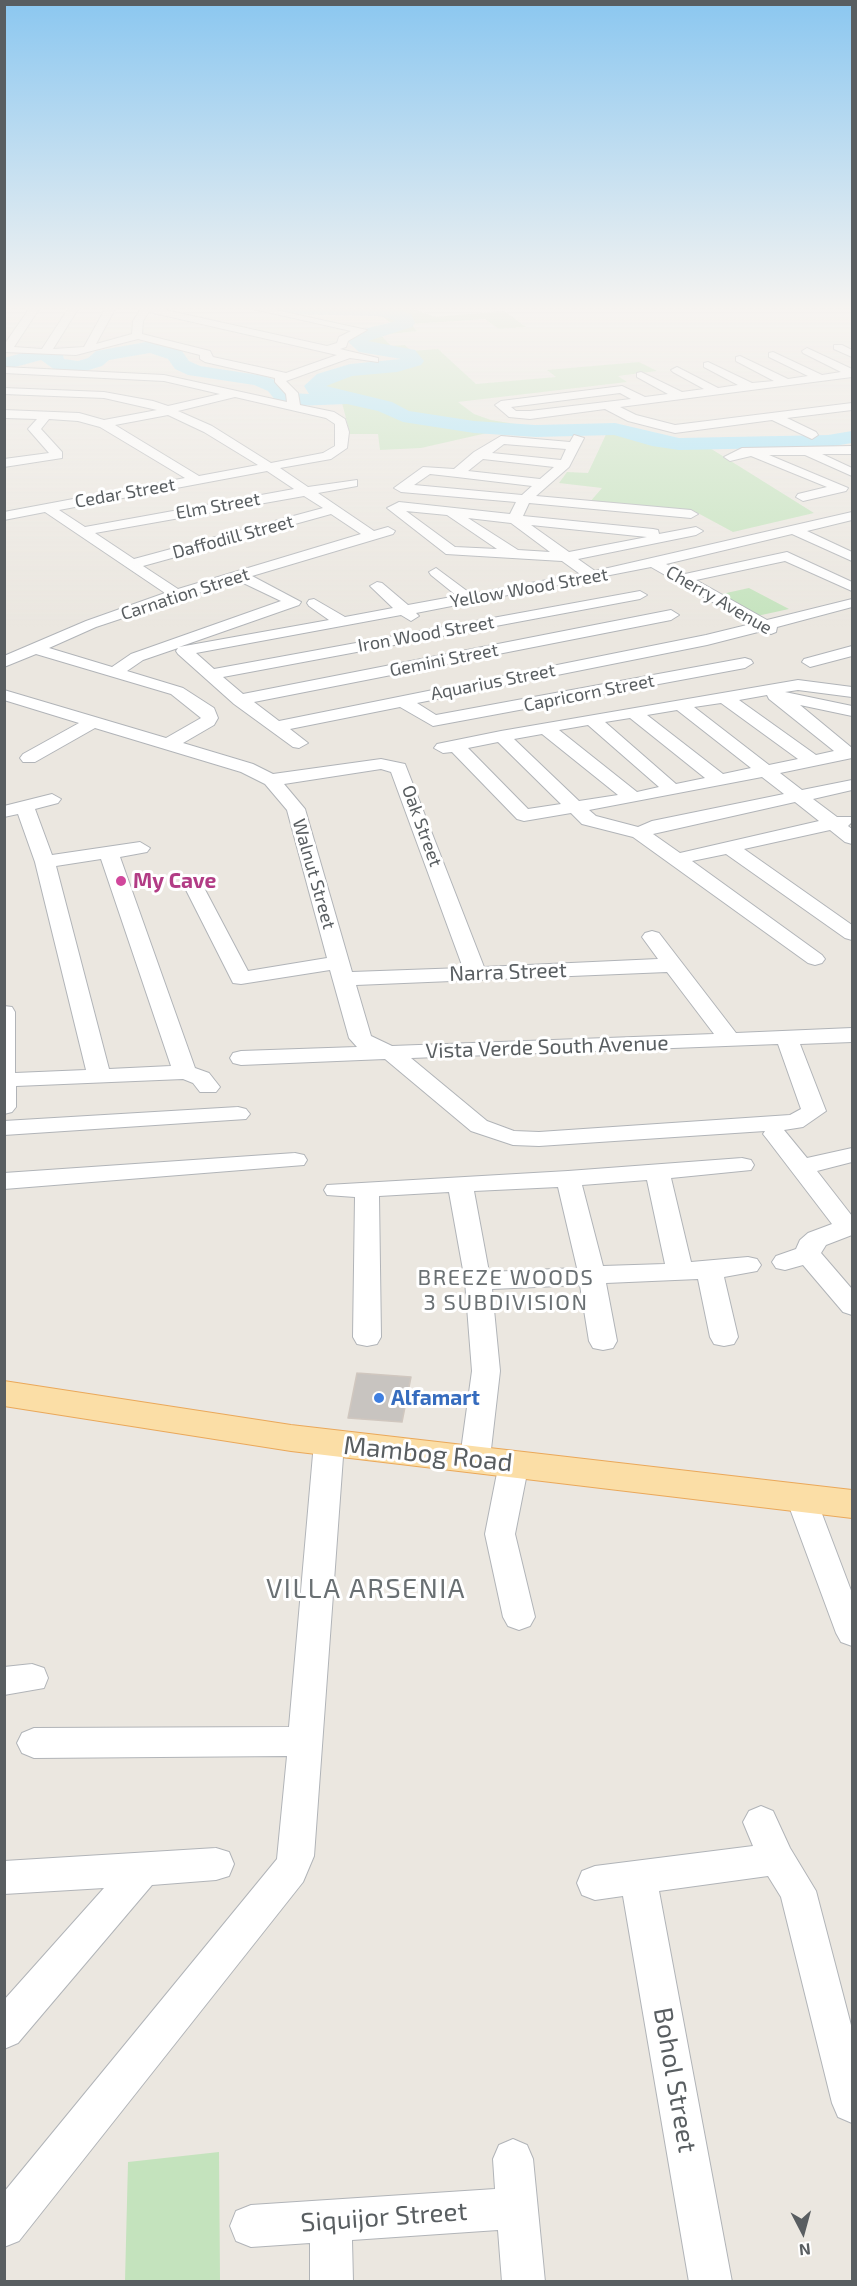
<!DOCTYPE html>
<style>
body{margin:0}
#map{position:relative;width:857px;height:2286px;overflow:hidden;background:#ebe7e0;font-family:"Exo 2",sans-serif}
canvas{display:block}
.frame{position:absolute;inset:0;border:6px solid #595e61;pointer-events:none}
.north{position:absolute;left:773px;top:2202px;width:60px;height:60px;-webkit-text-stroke:4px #fff;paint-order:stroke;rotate:174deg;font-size:16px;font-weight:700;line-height:24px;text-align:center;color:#595e61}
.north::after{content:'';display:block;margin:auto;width:21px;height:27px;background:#595e61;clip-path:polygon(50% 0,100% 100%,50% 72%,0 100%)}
</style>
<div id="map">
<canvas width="857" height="2286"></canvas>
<div class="frame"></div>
<div class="north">N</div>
</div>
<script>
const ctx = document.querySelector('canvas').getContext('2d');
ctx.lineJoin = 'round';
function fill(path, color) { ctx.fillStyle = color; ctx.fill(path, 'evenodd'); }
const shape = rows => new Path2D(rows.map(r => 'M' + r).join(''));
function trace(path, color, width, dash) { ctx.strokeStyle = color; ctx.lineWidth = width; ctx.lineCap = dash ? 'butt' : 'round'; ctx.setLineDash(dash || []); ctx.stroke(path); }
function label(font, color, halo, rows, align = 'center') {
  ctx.font = font + ' "Exo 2",sans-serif'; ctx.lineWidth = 6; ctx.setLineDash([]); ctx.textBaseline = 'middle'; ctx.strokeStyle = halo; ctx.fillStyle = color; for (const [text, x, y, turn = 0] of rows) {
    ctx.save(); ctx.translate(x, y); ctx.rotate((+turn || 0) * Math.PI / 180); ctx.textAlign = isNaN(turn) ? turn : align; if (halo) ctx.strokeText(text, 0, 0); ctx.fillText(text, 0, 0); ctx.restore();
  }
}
fill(shape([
 [279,309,413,309,435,317,504,311,526,327,499,329,485,319,411,324,417,331,381,335,391,346,405,345,411,351,438,349,476,384,556,377,547,370,639,362,657,371,618,376,627,382,458,402,474,414,491,420,533,427,553,429,605,426,663,439,697,440,814,513,733,532,694,511,589,503,602,488,559,483,567,472,588,473,608,430,487,433,421,448,380,450,378,434,350,434,341,399,320,392,310,385,345,369,410,361,405,356,354,346,349,341,354,336,391,323,383,317,372,315,306,313],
 [749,588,789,609,757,616,717,595],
 [219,2152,220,2281,125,2281,128,2162]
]), '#c4e3bd');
fill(shape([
 [275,309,394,309,411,314,415,323,412,327,368,341,415,350,424,361,421,365,397,372,352,376,326,386,392,402,409,411,474,421,536,425,615,423,679,438,828,435,852,431,852,443,828,447,679,450,652,446,614,435,536,437,474,433,403,422,378,411,347,404,295,406,276,401,268,391,254,385,188,375,175,369,168,359,150,353,109,360,102,366,79,373,55,370,41,360,4,370,4,358,41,348,62,351,64,359,78,361,88,358,96,351,151,341,182,351,189,361,200,366,265,376,282,383,290,393,309,394,304,386,317,374,350,364,401,359,359,352,346,340,360,330,396,321,381,316,284,314,275,309]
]), '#a1e4fb');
const building = shape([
 [357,1373,411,1377,402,1422,348,1418,357,1373]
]);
fill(building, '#c8c4c0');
trace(building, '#d0c7bf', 1.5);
const minor = shape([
 [29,309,39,309,14,347,42,349,68,309,78,309,53,349,84,347,105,309,115,309,96,344,132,334,133,321,141,309,161,309,327,346,337,343,339,337,351,331,253,309,271,309,367,330,348,341,346,347,340,349,378,358,378,362,350,358,286,381,298,393,300,405,334,412,345,419,349,432,347,448,331,459,280,468,308,487,357,480,357,486,318,493,374,531,388,527,395,531,393,534,252,576,301,602,299,605,179,647,329,620,309,606,307,603,309,600,314,599,345,617,393,608,370,586,377,582,382,583,408,605,457,596,431,575,429,572,436,568,471,594,580,574,562,561,446,554,387,508,399,502,510,514,516,502,401,492,394,488,423,467,454,469,474,452,501,436,570,442,574,435,584,438,569,467,536,496,691,510,698,514,691,518,529,503,523,516,653,529,658,530,659,534,696,527,703,531,696,535,578,559,595,571,852,512,852,520,807,531,852,552,852,561,792,534,666,564,685,574,787,552,852,582,852,591,785,561,696,580,767,620,852,599,852,607,777,627,776,632,771,634,762,631,707,645,417,703,436,715,745,658,751,660,753,663,745,668,433,726,400,707,290,729,308,743,299,748,293,747,234,704,178,654,176,651,178,648,143,660,127,671,183,688,214,708,218,718,214,725,183,743,253,764,273,774,381,759,405,764,484,967,658,959,642,937,645,933,652,931,659,933,736,1033,852,1028,852,1042,800,1044,826,1111,803,1127,784,1130,807,1158,852,1148,852,1162,817,1171,852,1216,852,1235,826,1245,821,1253,852,1289,852,1315,843,1312,803,1265,785,1270,776,1268,772,1262,776,1256,796,1249,800,1240,808,1233,832,1224,767,1139,763,1134,765,1131,539,1146,513,1145,471,1131,385,1059,241,1065,233,1063,230,1058,233,1053,241,1051,357,1047,349,1038,330,970,241,984,233,983,184,886,187,882,201,882,248,971,327,958,287,810,265,784,241,772,95,728,35,762,23,762,20,758,23,754,79,723,4,700,4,690,166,738,201,718,171,694,36,654,4,667,4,656,86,621,165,593,45,512,4,520,4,512,185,478,100,427,78,421,49,419,41,429,62,452,62,458,4,467,4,459,49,453,28,429,37,419,4,418,4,410,79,413,104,420,157,410,104,398,4,394,4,388,104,392,153,401,168,406,220,394,164,381,4,373,4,367,164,375,287,402,286,394,275,382,275,378,205,362,200,359,200,355,138,339,76,355,4,352,4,345,29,309],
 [149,312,337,355,286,373,213,357,210,351,142,334,143,321,149,312],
 [235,397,326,418,335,424,335,446,323,453,271,463,212,426,178,411,235,397],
 [168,415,204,432,258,465,199,476,115,425,168,415],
 [504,444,566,449,561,460,492,453,504,444],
 [483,459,554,467,540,479,468,471,483,459],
 [267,471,294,489,85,527,59,510,267,471],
 [430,474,457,477,532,486,522,495,414,485,430,474],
 [304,496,323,508,134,559,95,533,304,496],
 [406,511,447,515,497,549,455,547,406,511],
 [331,514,361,534,178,589,143,566,331,514],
 [468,518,511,523,550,552,518,550,468,518],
 [531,525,647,537,569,552,531,525],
 [651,567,751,624,706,635,279,721,254,702,671,620,679,615,671,610,243,694,223,677,640,599,647,595,640,591,214,669,196,653,401,615,411,621,419,616,416,613,651,567],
 [237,580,281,601,131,654,112,667,49,648,96,627,237,580],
 [381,769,391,772,463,968,352,972,305,809,284,784,381,769],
 [667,972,714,1034,392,1046,371,1036,356,985,667,972],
 [778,1044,801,1109,790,1115,539,1132,514,1131,487,1121,411,1058,778,1044],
 [834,345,842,345,852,350,852,357,834,349,834,345],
 [807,348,852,369,852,377,620,407,636,415,675,425,852,403,852,410,787,418,816,432,818,435,812,439,772,420,675,433,628,421,605,409,530,419,509,417,495,405,501,401,622,386,645,397,668,394,637,377,637,373,641,372,682,392,704,389,673,372,671,370,677,367,718,388,738,385,704,367,704,363,708,362,752,383,774,381,736,361,736,357,740,356,788,379,808,376,769,357,769,353,773,352,822,375,841,372,803,353,802,351,807,348],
 [620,393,631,399,530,411,516,411,511,407,620,393],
 [852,446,852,454,822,454,852,468,852,476,805,455,769,455,848,488,846,491,803,501,796,497,798,494,827,487,751,456,730,461,724,457,742,448,852,446],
 [852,646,852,656,810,667,802,662,804,659,852,646],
 [798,680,852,687,852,697,798,690,785,692,852,706,852,716,800,705,852,748,852,758,780,773,802,790,852,780,852,790,813,799,837,817,851,817,852,822,848,826,852,829,852,844,845,842,830,830,744,849,852,925,852,940,845,938,726,854,692,861,822,955,825,959,822,963,815,965,808,963,633,837,582,824,571,813,524,821,517,819,452,752,443,753,434,748,437,744,501,731,798,680],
 [767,695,769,699,834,751,816,755,739,700,767,695],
 [721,703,798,759,769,765,694,707,721,703],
 [677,710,751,768,723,774,647,715,677,710],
 [630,718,705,778,676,784,605,722,630,718],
 [588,725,659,787,637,792,559,730,588,725],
 [542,734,618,795,579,801,514,739,542,734],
 [498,742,561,804,528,809,468,748,498,742],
 [762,777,784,794,652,821,638,827,596,816,589,810,762,777],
 [795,802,819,821,680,853,653,834,795,802],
 [52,794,61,799,58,803,35,809,52,855,140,842,150,848,147,852,120,857,195,1068,209,1073,220,1087,216,1092,200,1092,193,1083,183,1079,16,1086,16,1107,12,1112,4,1114,4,1006,12,1007,15,1012,15,1073,86,1070,35,862,18,814,4,817,4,806,52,794],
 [101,859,171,1066,109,1069,56,866,101,859],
 [238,1107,246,1109,250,1114,246,1119,4,1135,4,1121,238,1107],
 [295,1153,304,1155,307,1160,304,1165,4,1189,4,1173,295,1153],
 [742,1158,751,1160,754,1165,751,1170,671,1178,691,1262,748,1257,757,1259,761,1265,757,1271,724,1277,738,1337,734,1344,724,1346,714,1344,710,1337,698,1279,606,1283,617,1341,613,1348,603,1350,593,1348,589,1341,580,1285,492,1289,500,1371,490,1458,485,1466,475,1469,465,1466,460,1458,472,1371,465,1281,449,1192,379,1196,381,1337,377,1344,367,1346,357,1344,353,1337,355,1197,327,1195,324,1190,327,1185,568,1171,742,1158],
 [647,1180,665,1264,603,1266,582,1185,647,1180],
 [558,1187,577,1268,489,1272,474,1191,558,1187],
 [329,1432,339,1436,344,1443,314,1856,303,1882,19,2241,4,2247,4,2192,277,1859,287,1756,34,1758,22,1753,17,1743,22,1733,34,1728,289,1727,314,1443,319,1436,329,1432],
 [514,1452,524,1455,529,1463,515,1534,535,1617,530,1626,519,1630,508,1626,503,1617,485,1534,499,1463,504,1455,514,1452],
 [801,1487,812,1490,816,1498,852,1593,852,1646,841,1642,836,1633,786,1498,790,1490,801,1487],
 [32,1664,44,1668,48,1678,44,1688,4,1695,4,1667,32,1664],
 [761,1806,773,1811,790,1848,816,1891,852,2029,852,2123,838,2117,832,2103,781,1897,768,1876,659,1891,732,2282,689,2282,623,1896,595,1900,582,1895,577,1883,582,1871,595,1866,753,1846,743,1822,749,1811,761,1806],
 [216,1848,229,1852,234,1864,229,1876,216,1880,152,1885,18,2043,4,2049,4,2000,104,1888,4,1894,4,1861,216,1848],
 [513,2139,527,2145,533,2159,545,2282,502,2282,498,2230,352,2240,353,2282,310,2282,310,2243,251,2247,236,2241,230,2226,236,2211,251,2205,495,2189,493,2159,499,2145,513,2139]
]);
const major = shape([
 [4,1381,291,1425,852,1490,852,1518,291,1451,4,1406,4,1381]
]);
trace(minor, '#b1b4b8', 2);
trace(major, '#eaa85a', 2);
fill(minor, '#fff');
fill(major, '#fbdea6');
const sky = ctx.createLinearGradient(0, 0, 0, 629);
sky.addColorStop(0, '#8bc7f0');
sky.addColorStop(0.49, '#f6f4f1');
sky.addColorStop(1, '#f6f4f100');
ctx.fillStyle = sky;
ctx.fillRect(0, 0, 857, 629);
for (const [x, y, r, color] of [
 [121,881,6,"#d1479c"],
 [379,1398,6,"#3f7fe0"]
]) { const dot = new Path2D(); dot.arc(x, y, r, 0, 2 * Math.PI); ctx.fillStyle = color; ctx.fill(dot); trace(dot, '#fff', 2); }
label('18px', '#595e61', '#fff', [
 ["Cedar Street",125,493,-10],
 ["Elm Street",218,506,-10],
 ["Daffodill Street",233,537,-15],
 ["Yellow Wood Street",529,588,-10],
 ["Carnation Street",185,594,-18],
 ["Cherry Avenue",719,600,30],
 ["Iron Wood Street",426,634,-10],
 ["Gemini Street",444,660,-11],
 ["Aquarius Street",493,682,-11],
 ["Capricorn Street",589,693,-11],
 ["Oak Street",422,826,70],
 ["Walnut Street",314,874,74]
]);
label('bold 21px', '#b23c85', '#fff', [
 ["My Cave",133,881]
], 'left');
label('21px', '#595e61', '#fff', [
 ["Narra Street",508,972,-2],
 ["Vista Verde South Avenue",547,1047,-2]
]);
label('bold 21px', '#366cbe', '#fff', [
 ["Alfamart",391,1398]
], 'left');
ctx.letterSpacing = '1.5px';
label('22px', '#6a7073', '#fff', [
 ["BREEZE WOODS",506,1278],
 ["3 SUBDIVISION",506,1303]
]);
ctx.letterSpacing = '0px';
label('26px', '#595e61', '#fff', [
 ["Mambog Road",428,1454,6],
 ["Bohol Street",675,2080,80],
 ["Siquijor Street",384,2217,-4]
]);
ctx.letterSpacing = '1.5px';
label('27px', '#6a7073', '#fff', [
 ["VILLA ARSENIA",366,1589]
]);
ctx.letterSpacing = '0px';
</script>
